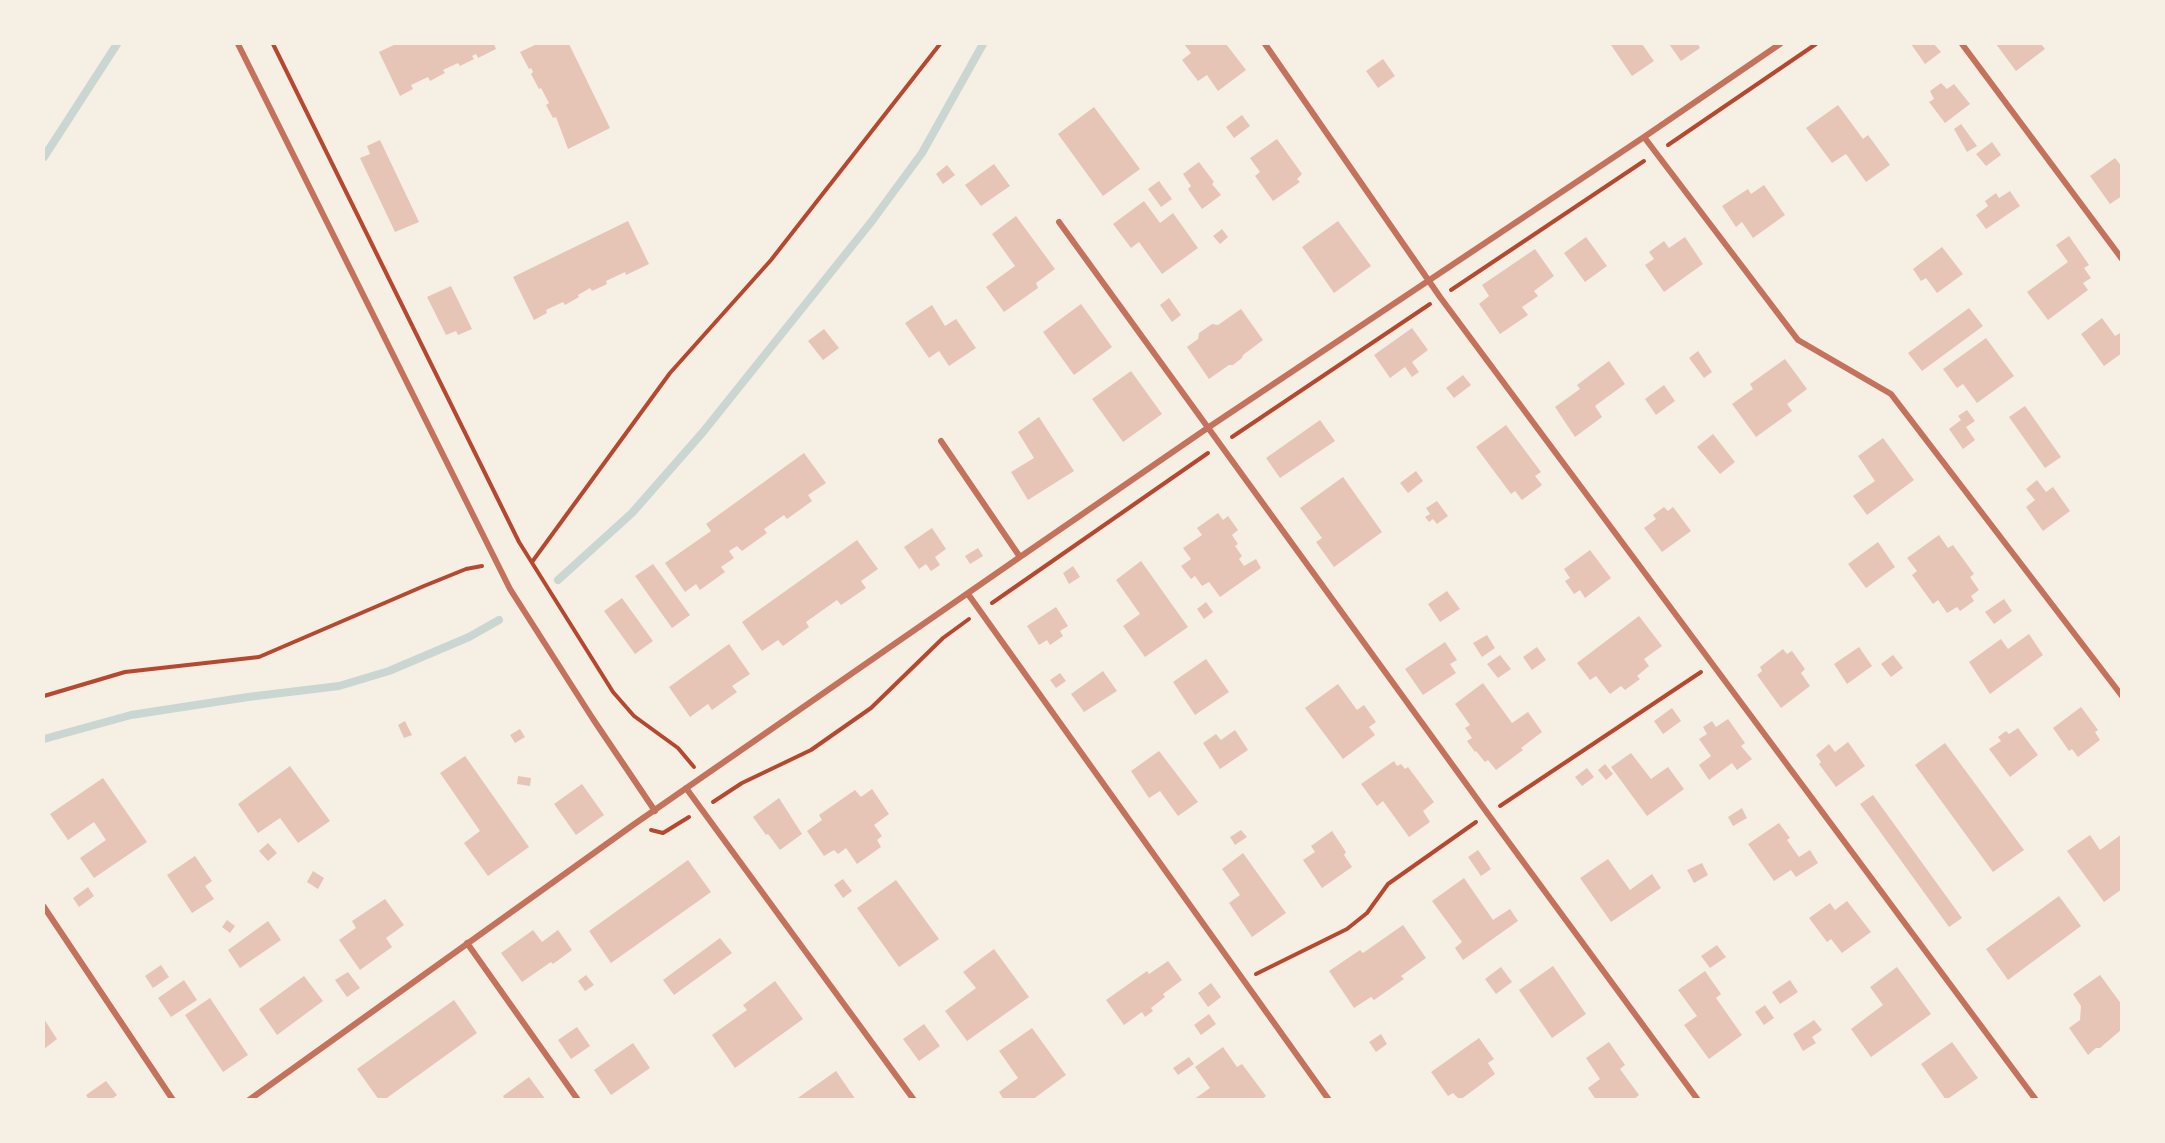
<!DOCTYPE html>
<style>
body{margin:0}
#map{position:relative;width:2165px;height:1143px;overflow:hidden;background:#f6efe4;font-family:"DejaVu Sans",sans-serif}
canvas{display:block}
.frame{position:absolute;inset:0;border:45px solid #f6efe4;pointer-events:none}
</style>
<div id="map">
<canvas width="2165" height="1143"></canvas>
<div class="frame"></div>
</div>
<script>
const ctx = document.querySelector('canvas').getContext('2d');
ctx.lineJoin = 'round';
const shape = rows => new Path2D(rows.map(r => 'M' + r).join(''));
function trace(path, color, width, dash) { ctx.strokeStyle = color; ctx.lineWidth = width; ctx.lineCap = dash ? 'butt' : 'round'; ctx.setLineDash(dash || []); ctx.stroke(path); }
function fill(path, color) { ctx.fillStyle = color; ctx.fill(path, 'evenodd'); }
trace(shape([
 [44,157,117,44],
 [558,580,632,513,703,432,872,221,922,153,983,44],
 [44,739,131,715,248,697,339,686,389,671,469,637,499,620]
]), '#c9d6d2', 8);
fill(shape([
 [396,44,494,44,496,49,478,58,476,54,472,56,474,59,460,66,458,63,443,70,445,73,430,81,428,77,411,85,413,89,400,96,379,52],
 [537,44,569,44,610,128,568,149,556,117,553,118,546,105,549,103,541,88,539,89,531,74,533,72,531,68,529,69,520,52],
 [1184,44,1226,44,1246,70,1218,91,1207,75,1198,81,1182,60,1191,53],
 [1614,44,1642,44,1654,61,1632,76,1611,45],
 [1669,44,1698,44,1700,48,1681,61],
 [1911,44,1934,44,1941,52,1925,64],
 [1996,44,2041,44,2045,49,2016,71],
 [1383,59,1395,76,1378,88,1366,71],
 [1941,83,1947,89,1954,84,1970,104,1945,123,1929,102,1934,99,1930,91],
 [1838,105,1863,139,1868,135,1890,165,1866,182,1846,154,1832,163,1806,128],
 [1094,107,1140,169,1103,196,1058,134],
 [1242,115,1250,126,1234,138,1226,127],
 [1961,124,1977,146,1967,152,1954,129],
 [1277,139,1302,174,1297,179,1300,182,1273,201,1255,176,1260,172,1250,158],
 [380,140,419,222,395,232,360,158,370,154,367,146],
 [1992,142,2001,155,1986,166,1976,154],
 [2115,158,2122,167,2122,196,2110,204,2090,176],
 [1199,162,1214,182,1212,184,1221,195,1202,209,1188,189,1191,186,1183,174],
 [994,164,1010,186,981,206,965,185],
 [947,165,955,175,943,184,936,174],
 [1159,181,1172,199,1161,207,1148,189],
 [1764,185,1785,215,1753,238,1742,222,1736,227,1722,206,1748,189,1751,194],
 [2010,191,2020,206,1986,229,1976,215,1988,206,1985,201,1996,193,1999,198],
 [1144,201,1160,223,1173,213,1198,248,1162,274,1139,242,1131,248,1113,224],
 [1016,216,1055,269,1036,283,1038,288,1004,312,986,287,1015,266,992,234],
 [628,221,649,264,626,275,625,272,606,281,607,284,592,291,590,288,578,295,579,297,565,305,563,302,546,310,547,313,534,320,513,277],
 [1338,221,1371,266,1334,293,1302,247],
 [1222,229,1228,237,1220,244,1213,236],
 [2069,236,2089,265,2084,268,2091,278,2083,283,2088,290,2048,320,2027,292,2068,262,2056,245],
 [1586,237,1607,266,1585,282,1564,253],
 [1685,237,1703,264,1664,292,1645,265,1654,259,1649,252,1664,241,1669,248],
 [1942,247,1963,274,1937,293,1926,278,1921,281,1913,269],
 [1535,249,1554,276,1534,291,1538,296,1522,307,1528,315,1500,334,1479,304,1489,296,1482,285],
 [451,286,472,329,458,335,456,331,446,335,427,297],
 [1169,298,1181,315,1172,322,1160,305],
 [1081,304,1112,347,1074,375,1043,332],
 [932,305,945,326,956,319,976,348,949,366,939,351,929,358,905,323],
 [1969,308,1983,326,1922,371,1908,353],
 [1241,309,1263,340,1243,355,1242,358,1233,365,1229,365,1209,379,1187,347,1198,339,1199,333,1212,324,1218,325],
 [2102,318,2115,336,2122,332,2122,353,2104,366,2081,334],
 [1412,328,1428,350,1412,362,1419,372,1412,377,1405,367,1390,378,1374,355],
 [824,329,839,348,823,360,808,341],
 [1986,338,2014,376,1977,403,1963,384,1957,388,1943,369],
 [1698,351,1712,372,1704,378,1689,358],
 [1785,359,1807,389,1787,404,1792,411,1756,437,1732,404,1753,389,1750,384],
 [1609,361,1625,384,1595,406,1602,417,1575,437,1555,407,1580,389,1577,385],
 [1131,371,1162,414,1123,442,1092,399],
 [1463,375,1471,385,1454,398,1446,388],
 [1664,385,1675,401,1656,415,1645,399],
 [2025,406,2061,457,2045,468,2009,417],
 [1967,410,1975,421,1966,427,1975,440,1963,449,1949,429,1961,420,1958,416],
 [1039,417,1074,471,1028,500,1011,472,1034,458,1018,432],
 [1320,420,1335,441,1280,478,1266,458],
 [1506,425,1541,472,1535,476,1542,485,1522,500,1515,491,1511,494,1476,447],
 [1713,434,1735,462,1720,474,1697,447],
 [1883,438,1914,480,1867,515,1853,496,1875,481,1858,456],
 [804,453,826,483,808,495,812,501,787,519,784,515,764,529,767,533,742,551,737,546,729,551,734,558,721,567,725,572,700,590,696,584,685,592,665,563,711,531,706,524],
 [1416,471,1423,481,1408,493,1400,483],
 [1343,477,1382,532,1334,567,1316,542,1322,538,1300,508],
 [2037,480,2046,492,2053,487,2070,511,2043,531,2026,507,2035,500,2026,489],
 [1437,501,1448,516,1437,524,1433,519,1429,522,1425,517,1430,514,1426,508],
 [1664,507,1668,511,1673,507,1691,531,1662,552,1644,528,1656,519,1653,515],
 [1218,513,1223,520,1228,516,1238,530,1232,535,1238,544,1235,546,1242,556,1239,559,1244,566,1256,559,1261,568,1220,597,1209,582,1202,586,1195,576,1191,579,1181,566,1191,559,1183,548,1202,535,1197,528],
 [932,528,946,549,935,557,940,565,931,571,926,564,919,569,904,547],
 [1939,535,1948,548,1953,545,1974,574,1970,577,1979,590,1971,596,1974,601,1960,611,1957,607,1947,613,1938,600,1933,604,1912,575,1917,571,1907,558],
 [857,540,878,569,861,581,866,588,841,605,837,600,806,622,809,627,783,646,778,640,762,651,742,622],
 [1878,542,1895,567,1866,588,1848,564],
 [978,548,983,556,970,564,965,556],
 [1590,550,1611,578,1585,598,1580,590,1574,594,1565,581,1570,578,1564,569],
 [1141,561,1188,627,1145,657,1123,626,1140,614,1116,580],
 [653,564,690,615,672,628,635,576],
 [1073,566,1080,577,1069,584,1063,573],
 [1447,591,1460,609,1440,622,1428,604],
 [622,598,653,641,635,654,604,611],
 [2004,599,2012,611,1994,624,1985,612],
 [1206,602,1213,612,1204,619,1197,609],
 [1056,607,1068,626,1060,631,1063,636,1050,645,1047,640,1039,645,1027,626],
 [1639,616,1662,646,1644,659,1649,666,1637,676,1640,679,1625,690,1621,686,1610,694,1596,676,1590,680,1577,663],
 [2029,634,2043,655,1990,694,1969,662,2001,639,2008,649],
 [1487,635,1495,648,1482,657,1473,643],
 [1445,642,1457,660,1450,664,1456,673,1423,695,1405,669],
 [729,644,750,674,732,686,737,692,712,710,708,704,690,717,669,687],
 [1537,647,1546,660,1532,670,1523,657],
 [1859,647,1872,666,1847,684,1834,664],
 [1783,649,1787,654,1792,651,1805,669,1801,673,1810,686,1781,708,1757,675,1762,671,1760,667],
 [1500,655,1511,669,1498,678,1487,664],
 [1893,655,1903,668,1891,677,1881,664],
 [1206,659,1229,692,1195,715,1173,682],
 [1103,671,1117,691,1084,712,1071,694],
 [1060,673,1066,681,1056,688,1050,680],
 [1483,683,1512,723,1528,712,1542,732,1521,748,1523,750,1496,770,1488,760,1485,762,1476,751,1475,752,1467,741,1472,738,1465,728,1470,725,1455,704],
 [1338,684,1357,710,1364,705,1376,722,1369,727,1375,735,1343,759,1305,708],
 [2081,707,2098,730,2095,732,2100,740,2078,757,2072,749,2069,751,2053,728],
 [1672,708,1681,721,1663,734,1654,721],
 [1728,719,1745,743,1741,746,1752,759,1737,770,1732,763,1709,780,1699,765,1711,756,1699,739,1707,734,1703,727,1712,721,1716,727],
 [405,721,412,735,404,738,398,725],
 [2018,728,2038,755,2010,777,1989,749,2001,741,1998,737,2006,731,2009,734],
 [520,729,525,737,515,743,510,735],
 [1235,730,1248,750,1220,769,1203,743,1216,734,1221,740],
 [1848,742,1865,766,1836,787,1819,764,1821,762,1816,755,1829,744,1835,752],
 [1945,743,2024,850,1993,872,1915,765],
 [1159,751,1198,802,1178,816,1160,791,1149,798,1131,771],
 [1631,753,1651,779,1668,767,1684,789,1647,816,1611,767],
 [465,756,529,847,488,876,464,843,480,831,440,773],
 [1394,761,1397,766,1401,764,1405,769,1408,767,1434,802,1423,811,1430,822,1409,837,1383,801,1377,806,1361,784],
 [1605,764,1613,774,1606,780,1598,770],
 [290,766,330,821,298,843,280,818,258,833,238,804],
 [1587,768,1594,777,1582,786,1575,777],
 [518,776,531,778,530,786,517,784],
 [103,778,147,842,94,878,80,858,106,840,94,822,68,840,50,814],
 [582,784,604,815,576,835,554,804],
 [872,789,889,814,874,825,882,836,877,840,881,847,857,864,846,848,838,854,834,850,824,856,807,831,822,820,819,815,855,790,861,797],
 [1873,795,1962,918,1949,927,1860,804],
 [779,798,802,834,780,850,768,834,766,835,753,817],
 [1742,808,1747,818,1733,826,1728,817],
 [1779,823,1790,838,1787,840,1799,857,1810,850,1818,863,1796,877,1791,870,1774,881,1748,844],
 [1241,830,1247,837,1235,845,1230,837],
 [1332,831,1346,852,1344,855,1352,867,1322,888,1303,860,1315,852,1311,846],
 [2122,834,2122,889,2104,902,2067,851,2090,835,2100,850],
 [268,843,277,853,268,861,259,851],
 [1478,850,1491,869,1481,876,1468,857],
 [1243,853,1286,913,1252,937,1229,903,1240,895,1222,869],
 [195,856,212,881,205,886,214,899,192,913,167,875],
 [1608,859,1630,890,1652,874,1661,888,1611,922,1580,878],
 [688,860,711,892,611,963,589,931],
 [1702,863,1708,875,1694,883,1687,870],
 [313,871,324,878,318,889,307,882],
 [1464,878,1493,920,1510,909,1518,921,1463,960,1455,948,1462,942,1432,901],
 [843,879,852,891,843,898,834,885],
 [896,880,939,939,899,967,857,908],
 [88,887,94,896,79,907,73,898],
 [2059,896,2081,926,2008,980,1986,949],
 [385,899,404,925,386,938,392,947,360,970,339,940,356,928,352,921],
 [1847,901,1871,932,1842,953,1831,939,1827,942,1809,918,1830,903,1835,910],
 [227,920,235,926,230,933,222,927],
 [268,921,281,940,240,968,228,950],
 [1403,925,1426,958,1401,976,1404,979,1374,1000,1371,997,1354,1008,1329,971,1360,950,1363,953],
 [533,930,542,942,558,930,572,950,553,964,551,962,522,982,501,953],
 [720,938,732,953,674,995,663,980],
 [1717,945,1726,957,1710,968,1701,956],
 [994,949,1029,997,967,1041,945,1011,976,988,963,972],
 [1168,961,1182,980,1163,994,1165,997,1151,1008,1153,1011,1145,1017,1142,1012,1124,1025,1106,1000,1147,971,1149,974],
 [161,965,169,977,153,988,145,976],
 [1553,966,1586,1014,1552,1038,1519,990],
 [1501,967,1512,982,1496,994,1485,979],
 [1897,967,1931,1014,1871,1057,1851,1029,1883,1005,1870,987],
 [1705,971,1721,994,1716,998,1742,1035,1709,1059,1684,1025,1697,1016,1678,990],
 [348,972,360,988,347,997,335,980],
 [586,975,594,985,585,991,578,981],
 [2100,975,2122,1005,2122,1029,2100,1048,2096,1048,2088,1055,2069,1028,2080,1020,2081,1006,2073,994],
 [304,976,323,1001,277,1035,259,1009],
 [184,980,197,1000,171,1017,158,998],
 [1790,980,1798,992,1780,1004,1772,992],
 [775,981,803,1019,735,1068,712,1035,747,1010,743,1005],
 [1211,983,1221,997,1208,1007,1198,993],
 [210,998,248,1055,223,1072,185,1015],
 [454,1000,477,1033,384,1100,379,1100,357,1069],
 [1765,1005,1774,1018,1764,1025,1755,1012],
 [1209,1014,1216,1024,1201,1035,1194,1025],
 [44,1019,57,1039,44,1049],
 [1814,1020,1822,1030,1812,1037,1816,1043,1803,1051,1793,1034],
 [924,1024,940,1046,919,1061,903,1039],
 [577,1027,590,1046,571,1059,558,1040],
 [1032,1028,1066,1075,1032,1100,1004,1100,999,1092,1018,1078,999,1051],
 [1381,1034,1387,1044,1376,1052,1369,1042],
 [1479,1038,1494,1059,1488,1063,1495,1074,1460,1100,1453,1093,1448,1096,1431,1072],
 [1609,1042,1625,1065,1620,1069,1639,1095,1633,1100,1596,1100,1588,1088,1600,1079,1586,1058],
 [1952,1042,1978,1078,1946,1100,1921,1064],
 [633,1043,650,1068,611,1095,594,1070],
 [1223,1047,1237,1067,1242,1064,1266,1096,1261,1100,1193,1100,1210,1088,1195,1067],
 [1189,1057,1194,1064,1178,1075,1173,1068],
 [836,1071,856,1100,795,1100],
 [529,1077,546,1100,505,1100,503,1096],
 [106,1081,117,1095,111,1100,89,1100,86,1095]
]), '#e6c5b7');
trace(shape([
 [273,44,519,542,613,692,634,716,678,748,694,767],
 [1668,145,1816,44],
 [1451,290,1644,161],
 [1232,437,1430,304],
 [532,562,670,373,771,260,940,44],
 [992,603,1208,453],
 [44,696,125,672,259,657,424,586,466,569,482,566],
 [713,802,742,783,811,750,871,708,943,638,969,619],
 [1500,806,1701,672],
 [651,830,663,833,689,817],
 [1256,974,1347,929,1367,913,1388,884,1476,822]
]), '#b5482f', 4);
trace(shape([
 [238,44,510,589,593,719,655,811],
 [1265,44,1440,297,2036,1100],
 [1962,44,2122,259],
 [1644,137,1798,340,1891,394,2122,696],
 [1059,222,1488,814,1698,1100],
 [941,441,1020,557],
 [968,594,1329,1100],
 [686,788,914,1100],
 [44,907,173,1100],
 [467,943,578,1100],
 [249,1100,633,825,1020,557,1209,427,1644,137,1780,44]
]), '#c5725c', 6);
</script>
